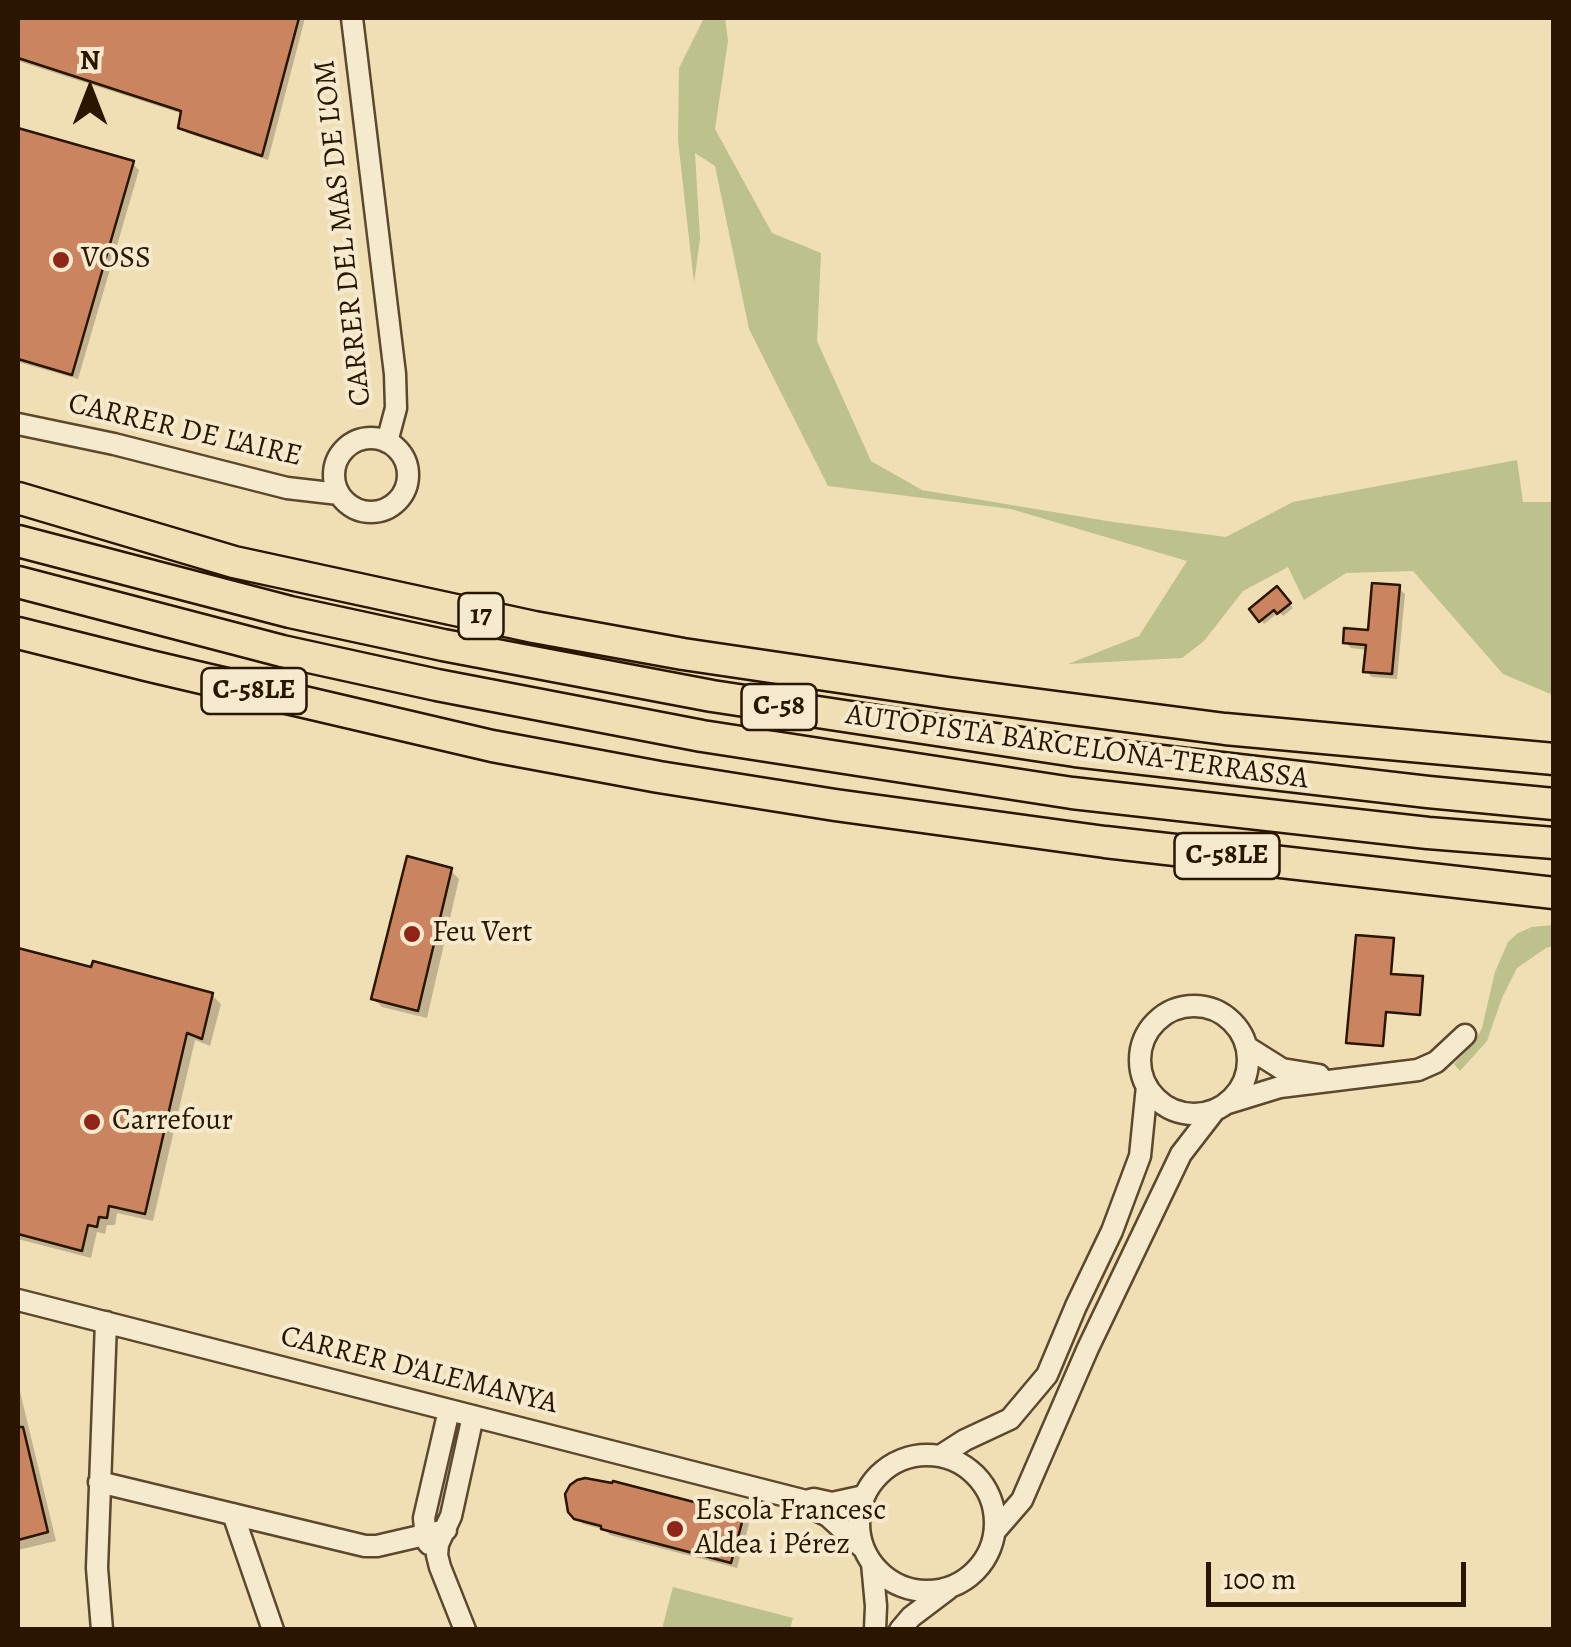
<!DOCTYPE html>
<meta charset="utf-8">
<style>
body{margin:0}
#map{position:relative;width:1571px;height:1647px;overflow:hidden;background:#f0dfb4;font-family:Alegreya,serif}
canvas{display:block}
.frame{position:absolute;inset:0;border:20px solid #291500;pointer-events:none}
.north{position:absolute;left:40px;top:40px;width:100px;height:100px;-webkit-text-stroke:8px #f5eace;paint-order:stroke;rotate:0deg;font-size:28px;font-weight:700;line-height:40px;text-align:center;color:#291500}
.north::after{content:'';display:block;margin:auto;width:35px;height:45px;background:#291500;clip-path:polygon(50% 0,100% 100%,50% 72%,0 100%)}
.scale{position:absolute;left:1206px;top:1562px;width:260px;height:45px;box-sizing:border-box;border:5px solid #291500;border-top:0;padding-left:12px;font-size:30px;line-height:35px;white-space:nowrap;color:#291500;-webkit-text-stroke:8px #f5eace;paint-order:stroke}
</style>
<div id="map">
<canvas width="1571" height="1647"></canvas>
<div class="frame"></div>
<div class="north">N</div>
<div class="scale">100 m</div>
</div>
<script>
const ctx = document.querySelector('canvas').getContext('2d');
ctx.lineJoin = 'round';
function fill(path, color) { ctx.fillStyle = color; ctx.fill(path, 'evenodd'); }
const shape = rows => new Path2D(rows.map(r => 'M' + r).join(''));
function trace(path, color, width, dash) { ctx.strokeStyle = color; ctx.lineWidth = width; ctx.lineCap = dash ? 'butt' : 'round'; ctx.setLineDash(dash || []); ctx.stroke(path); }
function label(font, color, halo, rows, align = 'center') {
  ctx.font = font + ' Alegreya,serif'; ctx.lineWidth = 8; ctx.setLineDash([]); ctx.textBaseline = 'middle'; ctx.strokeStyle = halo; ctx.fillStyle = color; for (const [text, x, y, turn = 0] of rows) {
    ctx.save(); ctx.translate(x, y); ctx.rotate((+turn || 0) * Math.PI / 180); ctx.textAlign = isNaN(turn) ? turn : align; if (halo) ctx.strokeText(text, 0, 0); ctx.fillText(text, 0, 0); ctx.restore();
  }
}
fill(shape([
 [704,18,725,18,728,41,715,129,772,233,821,253,817,341,871,461,922,490,1113,522,1226,537,1293,502,1517,460,1523,502,1553,502,1553,695,1503,674,1413,571,1346,573,1304,600,1288,567,1243,591,1204,641,1182,658,1068,664,1139,636,1187,561,1011,509,828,486,749,329,715,166,695,153,700,239,694,283,678,140,679,68],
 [1553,925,1553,946,1546,948,1517,968,1502,998,1487,1041,1460,1071,1454,1064,1475,1042,1482,1028,1495,972,1508,942,1518,933,1532,927],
 [673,1587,793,1618,790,1629,662,1629]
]), '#bdc18b');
fill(shape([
 [18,18,305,18,268,160,187,133,181,127,183,114,18,61],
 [18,130,132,163,139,170,78,379,18,362],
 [1398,588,1405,594,1397,679,1372,677,1366,671,1368,650,1351,648,1345,642,1370,633],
 [1277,589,1293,608,1283,616,1279,612,1264,624,1252,609],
 [451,871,459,879,427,1018,382,1007,373,998],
 [18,951,92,970,212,995,221,1004,210,1046,195,1040,153,1221,117,1213,115,1225,107,1225,105,1234,97,1232,91,1258,18,1239],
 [18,1383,56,1541,18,1550],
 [571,1511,743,1518,749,1524,737,1568,610,1535,605,1530,583,1524]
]), '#0003');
const building = shape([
 [18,18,299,18,262,156,178,128,181,111,18,58,18,18],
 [18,128,134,161,72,375,18,359,18,128],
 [1372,583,1400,585,1392,674,1363,672,1366,645,1343,643,1344,628,1368,630,1372,583],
 [1277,586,1291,603,1277,614,1274,610,1259,622,1249,609,1277,586],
 [407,856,452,868,418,1011,371,999,407,856],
 [1356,935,1394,938,1391,974,1423,976,1420,1015,1386,1012,1383,1046,1346,1043,1356,935],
 [18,948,91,967,93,961,213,993,202,1039,187,1033,145,1214,109,1206,107,1218,99,1217,97,1227,88,1225,82,1251,18,1234,18,948],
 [18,1427,23,1427,48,1532,18,1540,18,1427],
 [585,1478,612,1483,613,1481,744,1515,731,1563,601,1529,601,1526,574,1519,568,1512,565,1494,570,1485,577,1480,585,1478]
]);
fill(building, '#ca8560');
trace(building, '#291500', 2.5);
const minor = shape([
 [352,18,395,374,396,408,387,442],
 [18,424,114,444,287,488,339,494],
 '334 475a37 37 0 1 1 74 0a37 37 0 1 1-74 0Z',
 '1140 1060a54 54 0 1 1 108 0a54 54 0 1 1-108 0Z',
 [1247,1047,1282,1069,1319,1075],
 [1228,1103,1280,1087,1418,1070,1436,1062,1465,1035],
 [18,1300,806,1501,814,1499,832,1503,864,1496],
 '859 1523a68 68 0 1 1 136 0a68 68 0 1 1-136 0Z',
 [940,1456,965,1440,1010,1419,1047,1375,1076,1306,1112,1231,1140,1156,1147,1086],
 [99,1482,365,1546,377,1546,446,1530],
 [807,1503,810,1507,828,1516,862,1547],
 [233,1514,273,1630],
 [996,1530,1022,1500,1088,1348,1181,1154,1215,1110],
 [429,1544,426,1540,424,1518,449,1410],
 [872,1563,876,1606,875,1630],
 [102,1630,97,1568,106,1322],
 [465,1630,440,1567,437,1555,438,1544,451,1516,473,1416],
 [900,1630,911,1617,948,1589]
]);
const highway = shape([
 [18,498,234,562,534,627,683,654,948,693,1225,729,1554,759],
 [18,541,290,612,443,645,712,696,1075,751,1428,792,1554,804],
 [18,582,282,651,437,685,702,736,1072,793,1428,833,1554,843],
 [18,633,150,666,492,746,659,777,835,805,1105,842,1554,893]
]);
trace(minor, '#5b482d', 25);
trace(highway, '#291500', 35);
trace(minor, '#f5eace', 20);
trace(highway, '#f0dfb4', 30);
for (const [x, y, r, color] of [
 [61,260,10,"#8f2418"],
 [412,934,10,"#8f2418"],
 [92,1122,10,"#8f2418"],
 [675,1529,10,"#8f2418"]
]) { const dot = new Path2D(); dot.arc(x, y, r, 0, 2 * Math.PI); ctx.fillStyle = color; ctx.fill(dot); trace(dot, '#f5eace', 4); }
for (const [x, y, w] of [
 [481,616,45],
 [254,691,105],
 [779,707,75],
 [1227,856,105]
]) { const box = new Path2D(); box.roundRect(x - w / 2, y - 23, w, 46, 8); ctx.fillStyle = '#f5eace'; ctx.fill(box); trace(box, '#291500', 2.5); }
label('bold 28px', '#291500', null, [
 ["17",481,616],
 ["C-58LE",254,691],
 ["C-58",779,707],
 ["C-58LE",1227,856]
]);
label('30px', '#291500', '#f5eace', [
 ["CARRER DEL MAS DE L'OM",344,233,-96],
 ["CARRER DE L'AIRE",185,431,13],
 ["AUTOPISTA BARCELONA-TERRASSA",1077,748,8],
 ["CARRER D'ALEMANYA",419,1371,14]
]);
label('30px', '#291500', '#f5eace', [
 ["VOSS",81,260],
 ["Feu Vert",432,934],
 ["Carrefour",112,1122],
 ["Escola Francesc",695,1512],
 ["Aldea i Pérez",695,1546]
], 'left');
</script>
